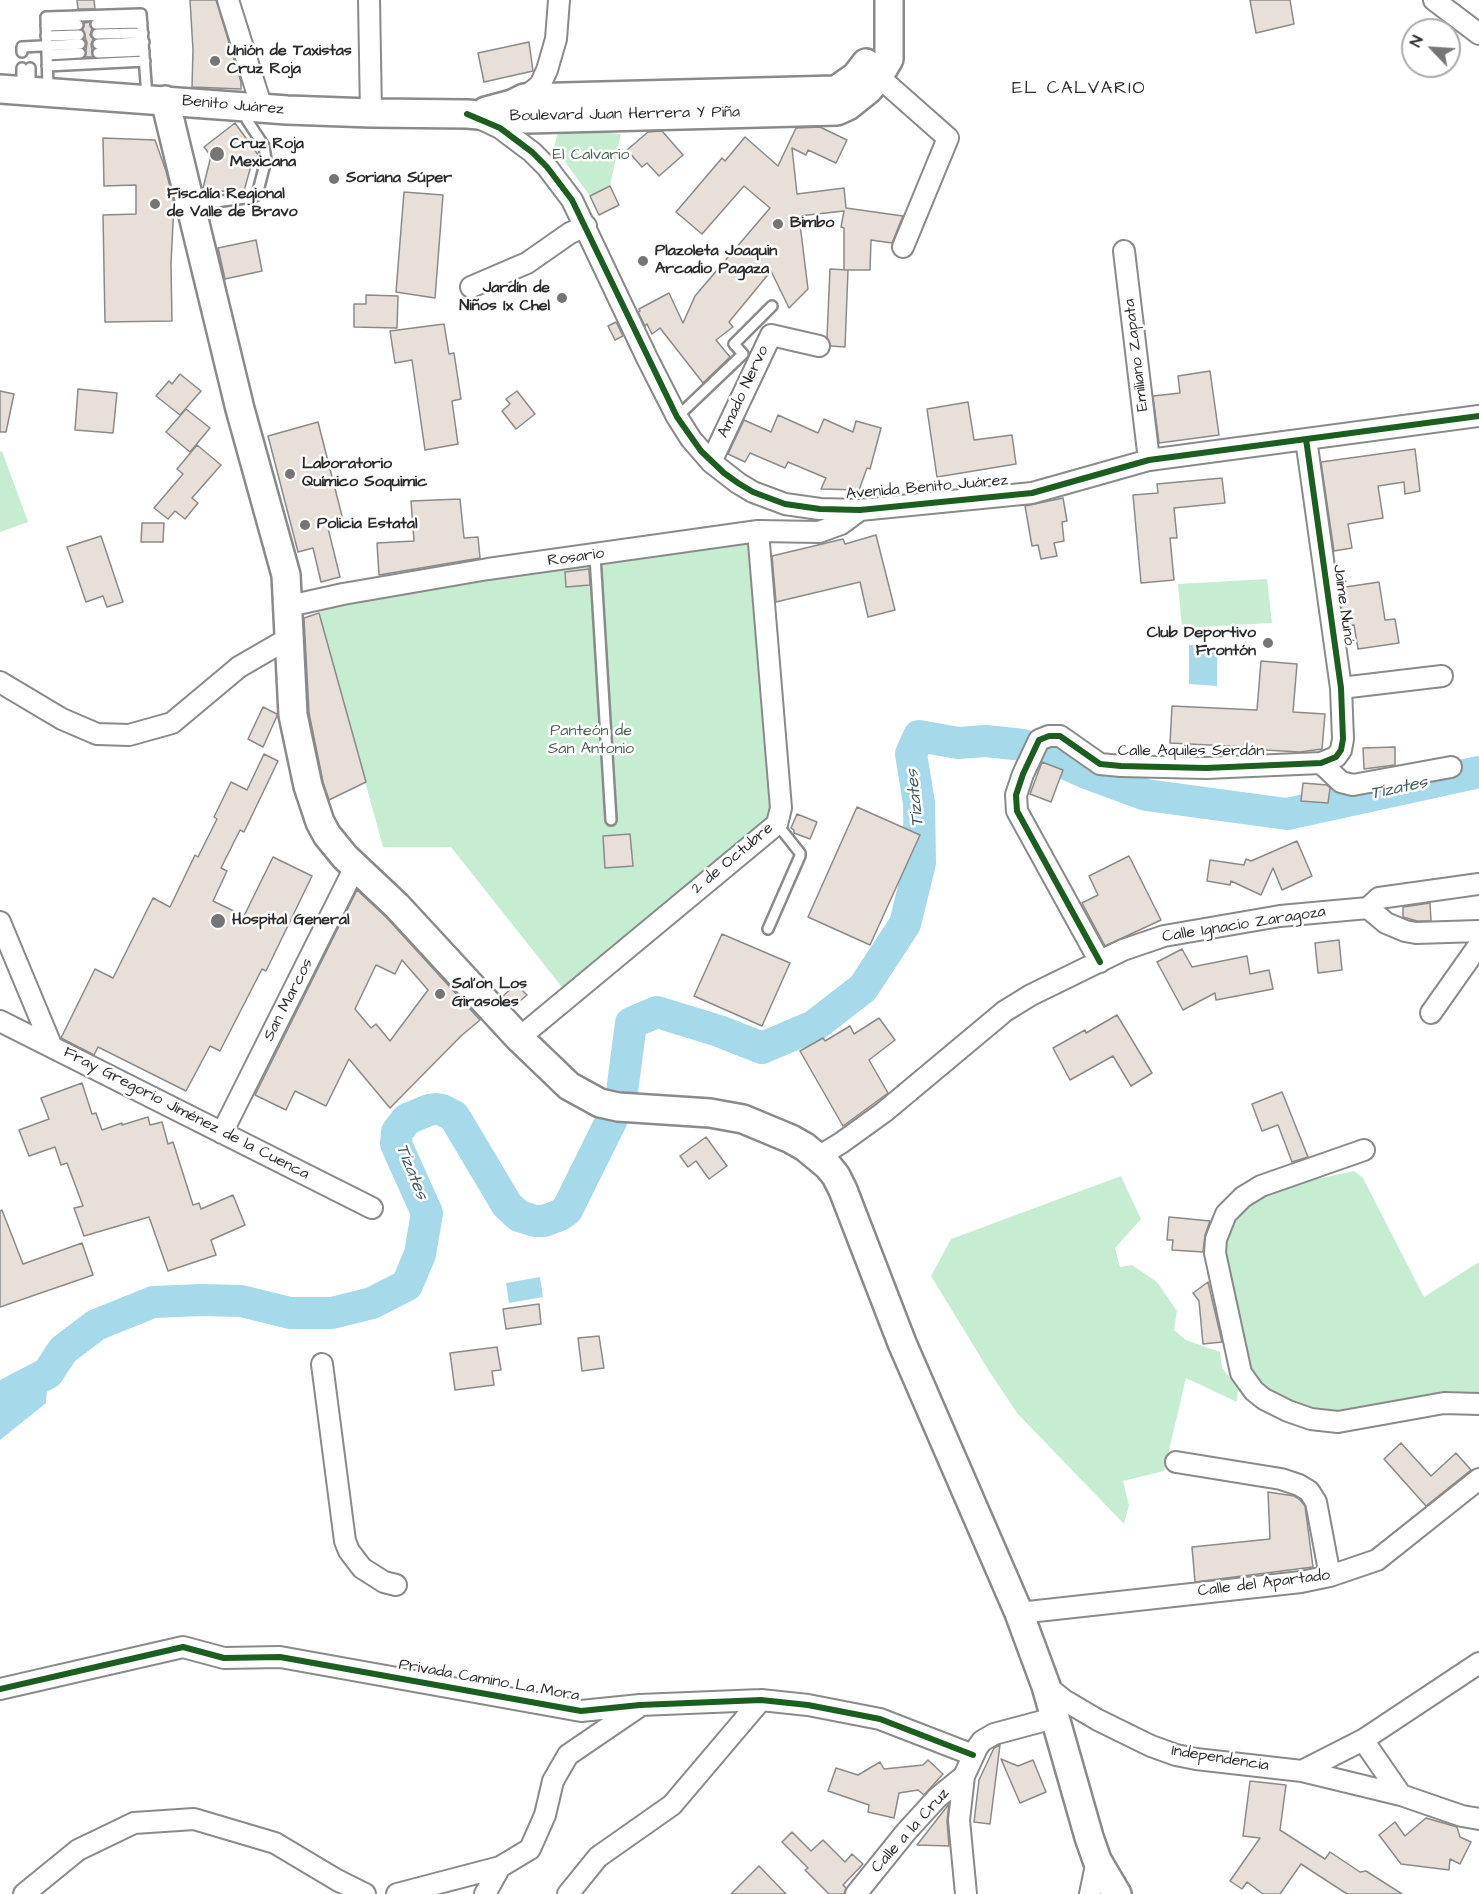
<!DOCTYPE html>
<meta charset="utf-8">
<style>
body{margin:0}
#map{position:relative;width:1479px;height:1894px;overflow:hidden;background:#fff;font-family:"Architects Daughter",sans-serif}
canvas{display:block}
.north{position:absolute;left:1401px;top:18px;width:60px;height:60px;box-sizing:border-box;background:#fff;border:2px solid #aaa;border-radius:50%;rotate:295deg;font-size:16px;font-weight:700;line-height:24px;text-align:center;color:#2b2b2b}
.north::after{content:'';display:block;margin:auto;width:21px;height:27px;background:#757575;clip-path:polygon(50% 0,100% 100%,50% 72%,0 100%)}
</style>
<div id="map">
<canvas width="1479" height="1894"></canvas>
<div class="north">N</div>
</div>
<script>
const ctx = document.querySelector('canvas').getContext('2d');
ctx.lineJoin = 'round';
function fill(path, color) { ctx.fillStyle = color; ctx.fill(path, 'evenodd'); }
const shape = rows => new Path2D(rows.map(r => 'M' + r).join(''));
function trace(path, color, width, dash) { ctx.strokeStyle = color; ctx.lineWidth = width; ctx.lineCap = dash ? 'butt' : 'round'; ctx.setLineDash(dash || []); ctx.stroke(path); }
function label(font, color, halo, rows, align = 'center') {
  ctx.font = font + ' "Architects Daughter",sans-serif'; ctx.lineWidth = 5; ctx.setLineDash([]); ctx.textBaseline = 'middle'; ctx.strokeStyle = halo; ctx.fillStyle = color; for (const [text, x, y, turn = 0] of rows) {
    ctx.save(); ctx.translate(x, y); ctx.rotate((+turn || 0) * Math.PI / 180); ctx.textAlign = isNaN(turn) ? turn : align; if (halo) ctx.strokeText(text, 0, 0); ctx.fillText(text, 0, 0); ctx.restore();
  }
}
fill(shape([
 [587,131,621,134,610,186,590,196,554,147,557,135,564,132],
 [2,451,28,522,0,532,0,452],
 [754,539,773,818,565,991,451,847,383,847,319,613,332,604],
 [1267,579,1272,623,1182,628,1178,584],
 [1354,1171,1363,1178,1424,1297,1479,1262,1479,1398,1341,1416,1290,1403,1268,1393,1244,1367,1222,1239,1241,1208,1274,1188],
 [1121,1176,1141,1219,1115,1248,1120,1267,1132,1265,1157,1282,1177,1311,1174,1330,1186,1340,1220,1352,1222,1368,1238,1388,1237,1402,1186,1378,1164,1471,1123,1481,1129,1505,1124,1524,1017,1413,989,1371,931,1276,951,1239]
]), '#c6edd1');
fill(shape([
 [1189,645,1217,647,1217,686,1189,684],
 [540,1277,543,1297,509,1303,506,1283],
 [48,1373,46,1403,0,1440,0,1403]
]), '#a6d9e9');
trace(shape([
 [622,1092,631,1023,657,1012,719,1031,762,1048,814,1026,863,988,905,924,920,863,919,803,911,754,919,736,958,743,986,741,1023,745,1089,774,1146,795,1287,814,1479,772],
 [0,1398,48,1373,63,1350,96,1325,153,1302,202,1300,241,1301,290,1313,332,1313,372,1303,407,1285,420,1254,427,1213,396,1144,397,1132,407,1119,429,1110,436,1109,442,1110,454,1116,507,1205,519,1216,535,1221,544,1221,560,1215,567,1210,614,1115]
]), '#a6d9e9', 32);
const building = shape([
 [77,0,94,0,95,9,78,9,77,0],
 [190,0,216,0,241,82,241,89,192,87,193,50,190,0],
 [1250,0,1290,0,1294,24,1256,33,1250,0],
 [90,22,92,29,90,35,93,39,91,44,93,57,85,57,87,43,83,30,84,23,90,22],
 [529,42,533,71,484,82,478,53,529,42],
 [235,123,259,156,259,160,251,166,244,191,235,193,203,188,211,156,204,147,235,123],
 [820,127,847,140,836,163,808,150,806,155,792,148,797,194,844,188,846,208,903,216,892,243,871,240,870,270,844,270,844,228,841,227,844,211,799,216,808,289,789,308,771,271,729,322,733,327,716,340,730,357,703,383,660,328,652,334,647,324,645,326,638,312,640,311,639,309,669,293,683,323,695,296,770,208,744,186,702,234,676,212,722,158,725,161,745,137,778,166,796,128,820,127],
 [662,131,683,155,659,176,647,163,642,167,627,150,648,132,662,131],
 [103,138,155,140,166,171,174,203,171,264,172,321,105,322,103,215,136,214,136,185,104,186,103,138],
 [610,186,619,205,599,215,590,196,610,186],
 [404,192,443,195,435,298,396,292,404,192],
 [256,240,262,271,225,279,218,248,256,240],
 [830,269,848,270,845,347,831,346,827,337,830,269],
 [366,295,398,296,397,328,354,327,354,304,366,304,366,295],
 [616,322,623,336,615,340,608,326,616,322],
 [444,324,449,354,454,353,461,399,452,401,458,444,425,450,412,360,395,363,390,331,444,324],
 [1210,371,1219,435,1159,443,1153,396,1180,393,1178,376,1210,371],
 [180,374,201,391,180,415,156,396,169,381,172,384,180,374],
 [78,389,117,393,113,433,75,430,78,389],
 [0,391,14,394,6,432,0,432,0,391],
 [517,391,535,414,516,429,502,411,510,404,506,399,517,391],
 [968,402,974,440,1012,435,1016,464,937,477,927,409,968,402],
 [186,409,210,428,190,452,166,432,186,409],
 [778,415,818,433,824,419,853,432,856,421,881,428,870,469,867,468,859,490,821,489,826,478,788,462,785,468,750,453,745,462,728,454,744,420,771,432,778,415],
 [318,422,343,520,327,524,340,577,321,582,313,548,298,552,268,436,318,422],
 [197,445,221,465,192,498,198,503,185,519,175,511,168,519,154,508,183,474,177,469,197,445],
 [1415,449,1420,491,1405,494,1404,482,1378,486,1383,518,1348,524,1352,548,1334,551,1321,462,1415,449],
 [1222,478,1225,503,1174,508,1177,538,1170,538,1174,580,1141,583,1133,495,1158,493,1157,484,1222,478],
 [1063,498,1067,521,1062,522,1064,541,1054,543,1057,556,1041,559,1038,545,1032,546,1025,506,1063,498],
 [460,499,464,538,478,537,480,558,379,575,377,543,414,541,411,501,460,499],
 [142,523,164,523,163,542,141,542,142,523],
 [876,535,895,610,868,617,860,582,776,602,772,556,843,539,845,544,876,535],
 [101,536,123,602,107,607,103,596,86,602,67,547,101,536],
 [589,569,590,585,566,587,565,572,589,569],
 [1379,582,1385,620,1395,619,1399,643,1358,649,1354,625,1344,626,1339,588,1379,582],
 [319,613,366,782,329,800,323,782,309,713,304,618,319,613],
 [1261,661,1297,664,1293,712,1325,714,1322,749,1300,752,1247,749,1247,747,1170,743,1172,706,1257,710,1261,661],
 [263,707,277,714,277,716,263,747,248,739,263,707],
 [1395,747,1395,765,1364,769,1363,748,1395,747],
 [264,754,278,761,244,832,240,830,221,868,227,871,213,901,244,916,273,857,312,876,266,971,262,969,220,1051,210,1046,186,1091,98,1047,94,1055,61,1038,95,969,113,978,153,898,170,907,195,855,198,857,217,819,214,817,231,782,247,790,264,754],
 [1042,762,1063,770,1051,802,1030,794,1042,762],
 [1303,783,1327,785,1330,788,1328,803,1301,801,1303,783],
 [857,807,920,835,870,945,808,917,857,807],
 [797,814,817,822,810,839,794,833,794,830,791,828,797,814],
 [630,834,633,866,605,868,603,836,630,834],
 [1297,841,1312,876,1282,890,1273,868,1261,895,1231,881,1230,885,1207,881,1210,860,1244,865,1246,859,1251,861,1297,841],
 [1129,856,1161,920,1105,946,1082,903,1098,895,1089,876,1129,856],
 [357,890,386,917,480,1020,461,1036,390,1108,349,1059,326,1106,295,1091,286,1110,255,1095,357,890],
 [402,960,428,990,390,1041,376,1024,371,1028,355,1009,376,965,395,974,402,960],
 [1430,903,1431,921,1417,921,1403,917,1403,907,1430,903],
 [722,934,790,963,762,1026,694,996,722,934],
 [1339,940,1342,970,1318,973,1315,943,1339,940],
 [1182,949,1192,967,1247,956,1250,974,1269,970,1273,989,1216,1000,1215,993,1183,1010,1157,962,1182,949],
 [516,984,527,995,513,1007,503,996,516,984],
 [1117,1015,1152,1073,1131,1086,1113,1056,1070,1080,1053,1048,1085,1030,1086,1033,1117,1015],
 [879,1018,895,1040,869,1060,888,1093,843,1126,800,1051,823,1038,825,1041,850,1026,854,1034,879,1018],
 [82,1083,92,1114,96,1113,102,1130,122,1123,122,1125,148,1117,150,1125,162,1122,168,1144,173,1142,193,1205,199,1203,201,1209,233,1195,245,1225,211,1240,216,1255,168,1271,149,1217,84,1236,74,1208,83,1206,67,1163,61,1165,55,1147,29,1156,19,1130,49,1119,41,1098,82,1083],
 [1282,1092,1308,1157,1292,1162,1278,1125,1262,1131,1252,1104,1282,1092],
 [706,1137,727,1166,709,1179,696,1161,688,1167,680,1156,706,1137],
 [2,1210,23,1264,82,1243,93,1275,0,1307,0,1211,2,1210],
 [1169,1217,1210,1221,1205,1235,1203,1252,1172,1250,1173,1240,1167,1240,1169,1217],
 [1208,1282,1222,1342,1203,1344,1199,1301,1193,1293,1208,1282],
 [539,1304,541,1324,506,1329,503,1309,539,1304],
 [599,1336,604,1368,582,1371,578,1338,599,1336],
 [497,1347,501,1370,492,1371,494,1385,455,1390,450,1353,497,1347],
 [1401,1443,1431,1476,1456,1453,1471,1470,1426,1506,1384,1459,1401,1443],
 [1268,1492,1294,1496,1300,1500,1305,1506,1313,1567,1195,1582,1192,1547,1270,1539,1268,1492],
 [1000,1745,990,1824,974,1822,979,1780,994,1748,1000,1745],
 [1001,1759,1018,1766,1033,1760,1046,1792,1020,1803,1001,1759],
 [928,1760,943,1774,924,1795,918,1790,899,1793,894,1818,868,1812,869,1805,828,1791,836,1768,858,1775,880,1762,884,1769,923,1765,928,1760],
 [1250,1781,1286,1785,1280,1830,1325,1859,1330,1852,1360,1872,1366,1871,1402,1894,1347,1894,1301,1864,1280,1894,1263,1894,1247,1882,1242,1889,1230,1881,1260,1838,1243,1836,1250,1781],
 [949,1804,947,1821,949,1846,917,1845,949,1804],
 [1426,1818,1457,1827,1460,1837,1471,1842,1460,1864,1450,1859,1449,1870,1401,1864,1379,1835,1395,1822,1405,1836,1426,1818],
 [792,1832,811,1851,823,1840,845,1862,852,1854,863,1864,843,1885,846,1888,844,1894,829,1894,805,1870,808,1868,782,1842,792,1832],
 [759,1866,786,1894,731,1894,759,1866]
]);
fill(building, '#e8e0d8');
trace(building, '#8a8a8a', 1.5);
const service = shape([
 [96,24,142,23],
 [46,26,78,25],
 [97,34,143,33],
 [46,36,79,35],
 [98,44,144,42],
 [22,52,22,47,80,44],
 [98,53,144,51],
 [47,55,80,53],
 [47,66,145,61],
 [22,87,22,68],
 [48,89,46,17,141,14,147,97],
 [30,90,30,68],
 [192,205,253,197,257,195,266,160,264,146,247,120,247,110],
 [677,417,743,354,734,344,772,306],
 [595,556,611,820],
 [768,929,800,856,800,853,777,824]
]);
const minor = shape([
 [228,0,262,108],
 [369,0,371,113],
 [1434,0,1479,34],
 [879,77,948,138,903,247],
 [524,98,540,85,547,70,556,39,559,0],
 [479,118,500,128,532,152,547,167,572,200,647,358,677,417,691,439,711,462,738,483,753,492,785,504,820,509,860,510,1032,493,1149,460,1479,416],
 [1124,251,1149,460],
 [471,287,527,263,570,233,586,226],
 [711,462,771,335,819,346],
 [289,606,343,594,488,569,758,531,819,532,841,524,860,510],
 [0,682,62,719,97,734,129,735,172,723,239,667,289,638],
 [1341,688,1442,676],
 [1321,763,1341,782,1353,785,1451,767],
 [1368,908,1379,898,1479,884],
 [0,922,52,1047],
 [1100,962,1017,811,1016,795,1023,774,1039,740,1049,736,1060,736,1100,764,1121,766,1206,768,1321,763,1336,757,1341,750,1343,739,1341,688,1306,439],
 [1431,1013,1479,945],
 [0,1021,372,1208],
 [519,1038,777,824,781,808,758,531],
 [222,1133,355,867],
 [1364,1150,1261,1186,1243,1197,1226,1214,1216,1239,1215,1253,1241,1373,1254,1391,1264,1399,1288,1411,1311,1419,1338,1422,1444,1403,1479,1404],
 [818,1157,841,1143,884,1112,1005,1011,1031,995,1123,950,1164,936,1280,916,1368,908,1386,923,1405,931,1416,933,1479,931],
 [322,1364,345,1541,349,1551,362,1568,384,1582,396,1585],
 [1176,1462,1281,1479,1299,1485,1309,1491,1316,1502,1330,1576],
 [1019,1613,1301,1582,1330,1576,1377,1560,1479,1479],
 [1046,1686,1064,1700,1098,1720,1151,1746,1176,1755,1196,1759,1302,1771,1401,1795,1462,1816,1479,1819],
 [0,1689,183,1647,224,1658,280,1657,581,1711,640,1705,761,1700,808,1705,880,1719,973,1755],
 [1363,1740,1401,1795],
 [1302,1771,1363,1740,1479,1663],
 [964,1776,959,1820,966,1894],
 [24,1894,78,1850,134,1823,194,1819,275,1843,337,1880,365,1894],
 [397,1894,500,1867,530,1849,545,1815,553,1781,568,1755,637,1708],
 [485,1894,500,1867],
 [568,1894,598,1857,672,1805,761,1700],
 [856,1894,906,1832,937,1798,964,1776,977,1748,982,1741,994,1734,1054,1718],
 [1090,1894,1097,1860]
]);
const secondary = shape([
 [0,89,287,110,371,113,467,114,527,119,837,111,848,106,868,90,876,81,889,59,889,0],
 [165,100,240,409,286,575,293,715,308,786,320,822,327,835,345,857,397,906,519,1038,569,1086,600,1103,618,1107,710,1113,743,1119,791,1139,805,1147,828,1166,836,1176,843,1190,902,1343,1019,1613,1046,1686,1089,1837,1097,1860,1117,1894],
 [486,111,512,104,524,98,836,90,856,76,866,63]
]);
trace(service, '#8a8a8a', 14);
trace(minor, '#8a8a8a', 24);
trace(secondary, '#8a8a8a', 32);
trace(service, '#fff', 9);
trace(minor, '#fff', 20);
trace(secondary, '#fff', 27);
trace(shape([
 [467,114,500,128,532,152,547,167,572,200,677,417,701,451,724,473,738,483,753,492,785,504,820,509,860,510,1032,493,1149,460,1479,416],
 [1100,962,1017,811,1016,795,1023,774,1039,740,1049,736,1060,736,1100,764,1121,766,1206,768,1321,763,1336,757,1341,750,1343,739,1341,688,1306,439],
 [0,1689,183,1647,224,1658,280,1657,581,1711,640,1705,761,1700,808,1705,880,1719,973,1755]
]), '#1b5e20', 6);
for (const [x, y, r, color] of [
 [215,61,6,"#757575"],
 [217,154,8,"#757575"],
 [334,179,6,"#757575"],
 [155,204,6,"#757575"],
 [778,224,6,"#757575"],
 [643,261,6,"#757575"],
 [562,298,6,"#757575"],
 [290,474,6,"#757575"],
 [305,525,6,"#757575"],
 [1268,643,6,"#757575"],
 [218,921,8,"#757575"],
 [440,994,6,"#757575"]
]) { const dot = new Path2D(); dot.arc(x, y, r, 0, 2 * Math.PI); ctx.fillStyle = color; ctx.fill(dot); trace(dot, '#fff', 2); }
label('bold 16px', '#2b2b2b', '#fff', [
 ["Unión de Taxistas",227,52],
 ["Cruz Roja",227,70],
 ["Cruz Roja",230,145],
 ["Mexicana",230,163],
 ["Soriana Súper",346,179],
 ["Fiscalía Regional",167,195],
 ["de Valle de Bravo",167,213],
 ["Bimbo",790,224],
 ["Plazoleta Joaquin",655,252],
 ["Arcadio Pagaza",655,270],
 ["Jardín de",550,289,"right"],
 ["Niños Ix Chel",550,307,"right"],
 ["Laboratorio",302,465],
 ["Químico Soquimic",302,483],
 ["Policia Estatal",317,525],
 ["Club Deportivo",1256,634,"right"],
 ["Frontón",1256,652,"right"],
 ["Hospital General",232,921],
 ["Sal'on Los",452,985],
 ["Girasoles",452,1003]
], 'left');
label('16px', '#2b2b2b', '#fff', [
 ["Benito Juárez",233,106,5],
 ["Boulevard Juan Herrera Y Piña",625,115,-1],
 ["Emiliano Zapata",1137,355,-97],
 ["Amado Nervo",744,392,-65],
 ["Avenida Benito Juárez",927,488,-5],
 ["Rosario",576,558,-8],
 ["Jaime Nunó",1343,605,82],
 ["Calle Aquiles Serdán",1191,752],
 ["2 de Octubre",733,859,-40],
 ["Calle Ignacio Zaragoza",1244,925,-9],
 ["San Marcos",289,1000,-63],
 ["Fray Gregorio Jiménez de la Cuenca",186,1114,27],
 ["Calle del Apartado",1264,1584,-7],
 ["Privada Camino La Mora",489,1681,10],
 ["Independencia",1220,1759,9],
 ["Calle a la Cruz",911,1831,-48]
]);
label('16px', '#4b6151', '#fff', [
 ["El Calvario",591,156],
 ["Panteón de",591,732],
 ["San Antonio",591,750]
]);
ctx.letterSpacing = '1.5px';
label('18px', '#2b2b2b', '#fff', [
 ["EL CALVARIO",1079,89]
]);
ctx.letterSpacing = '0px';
label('italic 18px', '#445a61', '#fff', [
 ["Tizates",1399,789,-12],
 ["Tizates",916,798,-96],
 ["Tizates",411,1172,68]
]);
</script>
